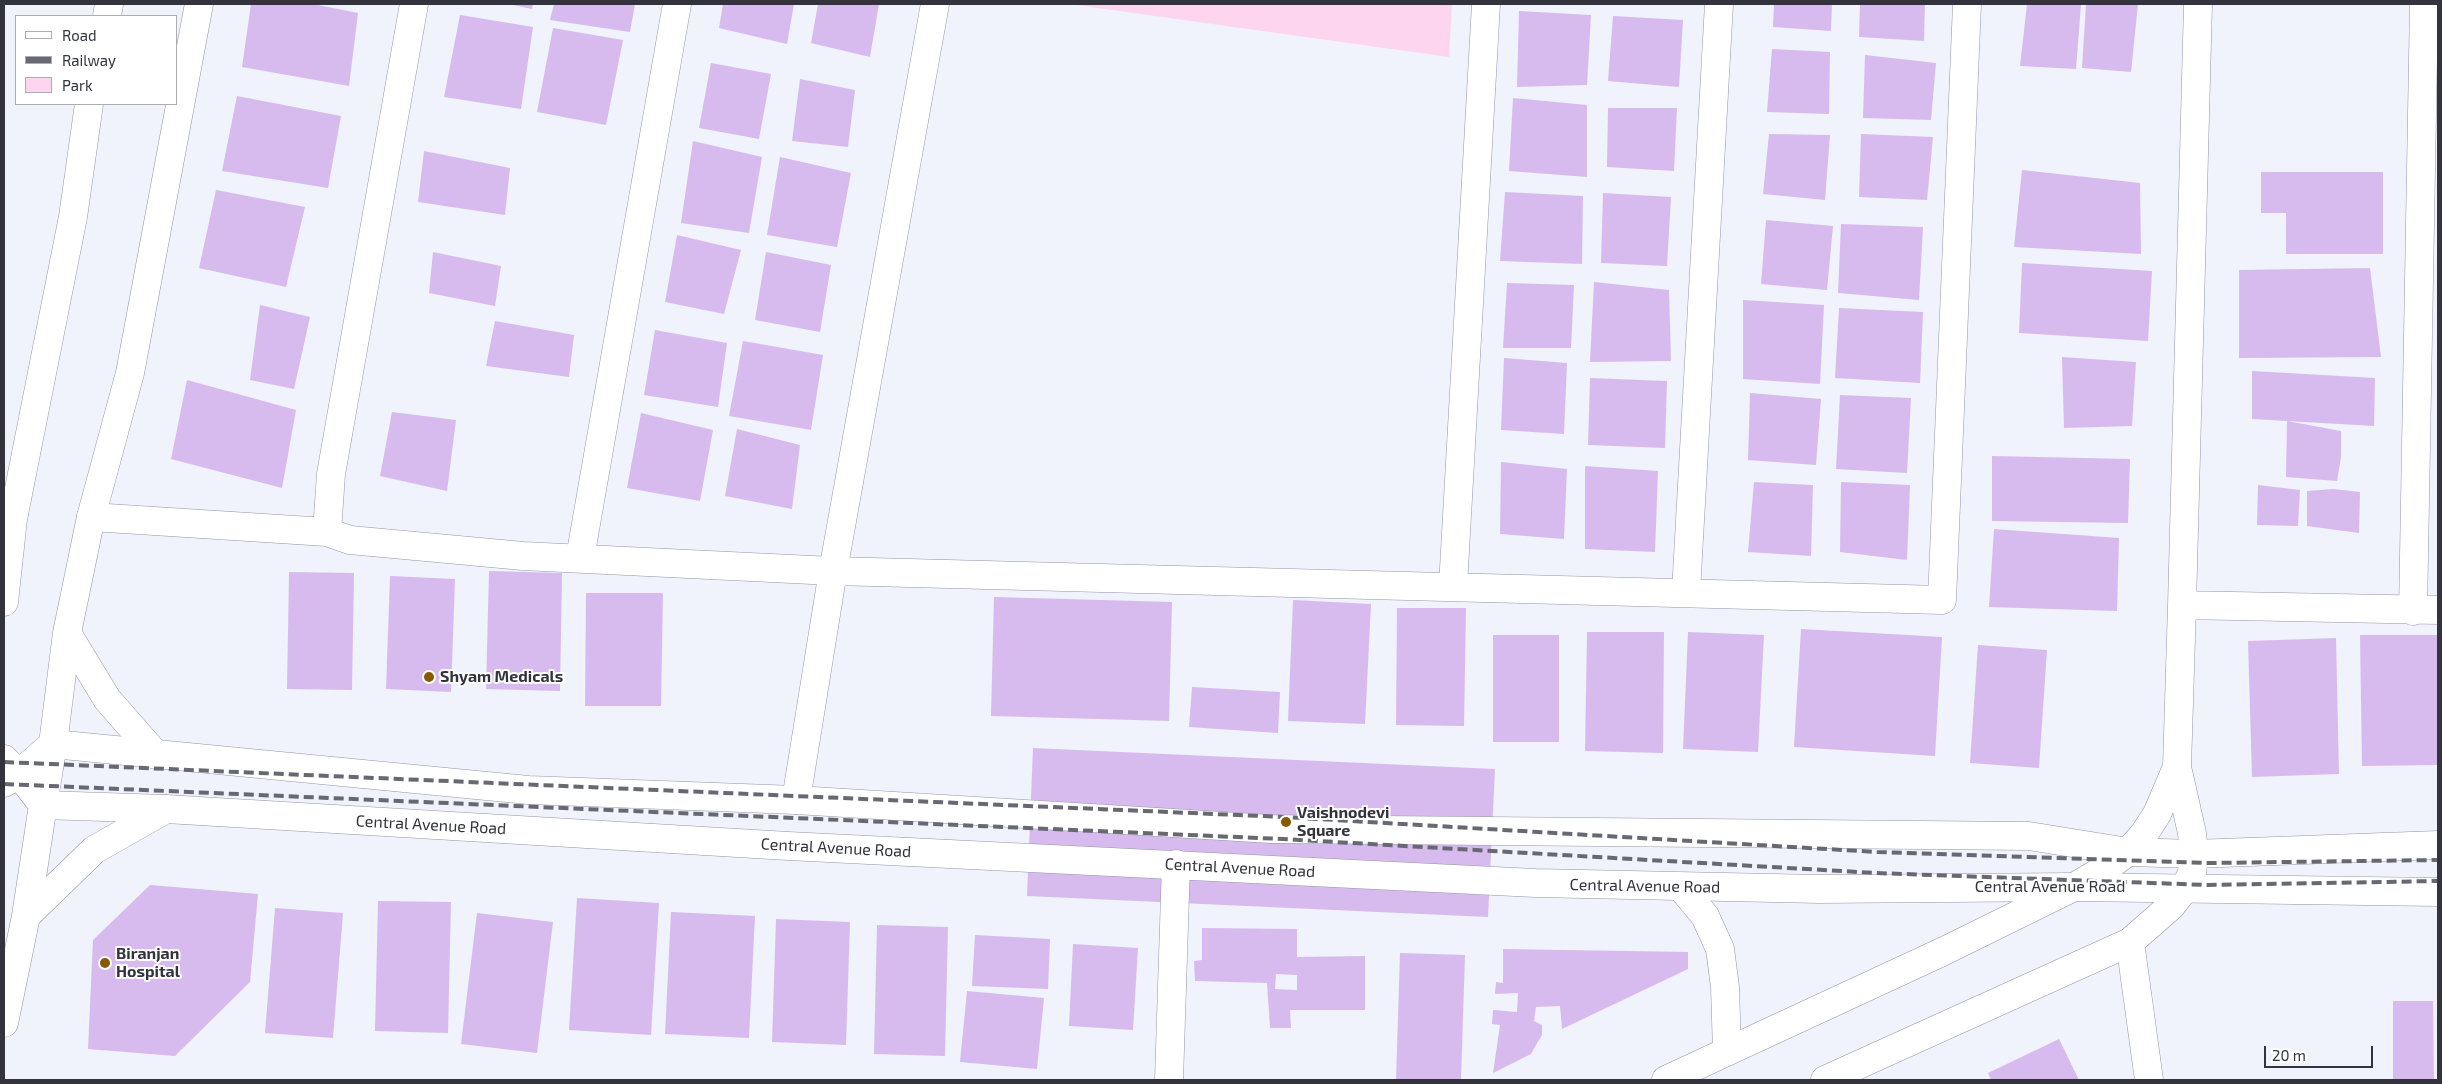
<!DOCTYPE html>
<style>
body{margin:0}
#map{position:relative;width:2442px;height:1084px;overflow:hidden;background:#f0f2fc;font-family:"Exo 2",sans-serif}
canvas{display:block}
.frame{position:absolute;inset:0;border:5px solid #32333c;pointer-events:none}
.legend{position:absolute;left:15px;top:15px;width:162px;height:90px;box-sizing:border-box;background:#fff;border:1px solid #adadb1;margin:0;padding:6px 9px;list-style:none;font-size:15px;color:#32333c}
.legend li{display:flex;align-items:center;gap:10px;height:25px}
.legend b{width:25px;border:1px solid #adadb1}
.scale{position:absolute;left:2264px;top:1046px;width:109px;height:22px;box-sizing:border-box;border:2px solid #32333c;border-top:0;padding-left:6px;font-size:15px;line-height:18px;white-space:nowrap;color:#32333c;-webkit-text-stroke:4px #fff;paint-order:stroke}
</style>
<div id="map">
<canvas width="2442" height="1084"></canvas>
<div class="frame"></div>
<ul class="legend">
<li><b style="height:6px;background:#fff"></b>Road</li>
<li><b style="height:6px;background:#676872"></b>Railway</li>
<li><b style="height:14px;background:#fed5ee"></b>Park</li>
</ul>
<div class="scale">20 m</div>
</div>
<script>
const ctx = document.querySelector('canvas').getContext('2d');
ctx.lineJoin = 'round';
function fill(path, color) { ctx.fillStyle = color; ctx.fill(path, 'evenodd'); }
const shape = rows => new Path2D(rows.map(r => 'M' + r).join(''));
function trace(path, color, width, dash) { ctx.strokeStyle = color; ctx.lineWidth = width; ctx.lineCap = dash ? 'butt' : 'round'; ctx.setLineDash(dash || []); ctx.stroke(path); }
function label(font, color, halo, rows, align = 'center') {
  ctx.font = font + ' "Exo 2",sans-serif'; ctx.lineWidth = 4; ctx.setLineDash([]); ctx.textBaseline = 'middle'; ctx.strokeStyle = halo; ctx.fillStyle = color; for (const [text, x, y, turn = 0] of rows) {
    ctx.save(); ctx.translate(x, y); ctx.rotate((+turn || 0) * Math.PI / 180); ctx.textAlign = isNaN(turn) ? turn : align; if (halo) ctx.strokeText(text, 0, 0); ctx.fillText(text, 0, 0); ctx.restore();
  }
}
fill(shape([
 [1069,4,1452,4,1449,57]
]), '#fed5ee');
fill(shape([
 [251,4,313,4,358,13,349,86,242,67],
 [508,4,533,4,532,9],
 [554,4,635,4,630,32,550,20],
 [723,4,794,4,787,44,719,28],
 [818,4,879,4,870,57,811,43],
 [1774,4,1832,4,1831,31,1773,27],
 [1860,4,1925,4,1924,41,1859,37],
 [2027,4,2081,4,2076,69,2020,66],
 [2086,4,2138,4,2131,72,2082,68],
 [1519,11,1591,15,1587,85,1517,87],
 [460,15,533,27,521,109,444,97],
 [1613,16,1683,20,1679,87,1608,81],
 [553,28,623,40,606,125,537,112],
 [1772,49,1830,52,1829,114,1767,112],
 [1865,55,1936,63,1931,120,1863,118],
 [711,63,771,74,759,139,699,128],
 [800,79,855,90,848,147,792,141],
 [237,96,341,116,328,188,222,171],
 [1513,98,1587,105,1587,177,1509,171],
 [1608,108,1677,108,1674,171,1607,167],
 [1769,134,1830,135,1825,200,1763,194],
 [1861,134,1933,137,1927,200,1859,197],
 [693,141,762,157,749,233,681,223],
 [424,151,510,168,505,215,418,202],
 [780,157,851,173,837,247,767,235],
 [2022,170,2140,183,2141,254,2014,247],
 [2261,172,2383,172,2383,254,2286,254,2286,213,2261,213],
 [216,190,305,207,286,287,199,268],
 [1505,192,1583,196,1582,264,1500,261],
 [1603,193,1671,197,1667,266,1601,263],
 [1766,220,1833,226,1827,290,1761,284],
 [1841,224,1923,227,1919,300,1838,293],
 [677,235,741,250,724,314,665,302],
 [433,252,501,266,495,306,429,293],
 [766,252,831,265,820,332,755,320],
 [2022,263,2152,271,2148,341,2019,333],
 [2370,268,2381,357,2239,358,2239,270],
 [1594,282,1669,290,1671,361,1590,362],
 [1507,283,1574,285,1571,348,1503,348],
 [1743,300,1824,305,1820,384,1743,379],
 [260,305,310,317,294,389,250,380],
 [1839,308,1923,312,1920,383,1835,378],
 [495,321,574,335,569,377,486,366],
 [655,330,727,343,718,407,644,395],
 [743,341,823,355,811,430,729,416],
 [2062,357,2136,362,2132,426,2064,428],
 [1504,358,1567,363,1564,434,1501,430],
 [2252,371,2375,378,2374,426,2252,419],
 [1590,378,1667,381,1665,448,1588,445],
 [187,380,296,410,282,488,171,459],
 [1750,393,1821,399,1816,465,1748,460],
 [1840,395,1911,398,1907,473,1836,469],
 [392,412,456,420,447,491,380,476],
 [641,413,713,430,700,501,627,488],
 [2287,421,2341,431,2341,457,2337,481,2286,477],
 [737,429,800,445,792,509,725,496],
 [1992,456,2130,459,2128,523,1992,521],
 [1501,462,1567,469,1564,539,1500,534],
 [1585,466,1658,471,1655,552,1585,549],
 [1754,482,1813,485,1811,556,1748,552],
 [1841,482,1910,485,1907,560,1840,552],
 [2258,485,2300,490,2298,526,2257,525],
 [2333,489,2360,492,2359,533,2307,526,2307,491],
 [1994,529,2119,538,2117,611,1989,607],
 [489,571,562,573,560,691,486,689],
 [289,572,354,573,352,690,287,689],
 [390,576,455,579,451,692,386,689],
 [586,593,663,593,661,706,585,706],
 [994,597,1172,602,1169,721,991,716],
 [1293,600,1371,604,1365,724,1288,721],
 [1397,608,1466,608,1464,726,1396,725],
 [1801,629,1942,637,1935,756,1794,747],
 [1587,632,1664,632,1663,753,1585,751],
 [1688,632,1764,635,1758,752,1683,749],
 [1493,635,1559,635,1559,742,1493,742],
 [2360,635,2438,635,2438,765,2362,766],
 [2336,638,2339,774,2252,777,2248,641],
 [1978,645,2047,650,2039,768,1970,763],
 [1192,687,1280,692,1278,733,1189,727],
 [1033,748,1495,769,1488,917,1027,896],
 [150,885,258,894,250,982,175,1056,88,1049,93,940],
 [577,898,659,903,651,1035,569,1030],
 [378,901,451,902,448,1033,375,1031],
 [275,908,343,913,333,1038,265,1033],
 [671,912,755,916,749,1038,665,1034],
 [477,913,553,922,537,1053,461,1044],
 [776,919,850,922,846,1045,772,1042],
 [877,925,948,927,945,1056,874,1054],
 [1202,928,1297,929,1297,957,1365,956,1365,1010,1290,1010,1291,1028,1270,1028,1267,983,1195,981,1194,961,1202,960],
 [1276,974,1297,975,1297,990,1275,989],
 [975,935,1050,939,1048,989,972,986],
 [1073,944,1138,948,1133,1030,1069,1026],
 [1503,949,1688,952,1688,969,1562,1029,1560,1006,1536,1007,1534,1021,1542,1025,1542,1035,1536,1045,1531,1054,1493,1073,1500,1025,1492,1024,1493,1010,1517,1012,1518,993,1495,994,1496,982,1503,983],
 [1400,953,1465,955,1461,1080,1396,1080],
 [967,991,1044,998,1037,1069,960,1062],
 [2393,1001,2433,1001,2434,1080,2393,1080],
 [2059,1039,2079,1080,1991,1080,1988,1073]
]), '#d8bbee');
const minor = shape([
 [414,4,331,474,327,532,350,540,523,556,833,571,1942,600,1967,4],
 [2198,4,2182,605,2438,610],
 [91,517,327,532],
 [580,558,677,4],
 [1453,586,1486,4],
 [1686,592,1719,4],
 [2182,605,2177,767,2192,833,2194,854],
 [2413,611,2424,4],
 [796,800,833,571,935,4],
 [2128,852,2144,834,2157,814,2177,767],
 [2130,942,2149,1080],
 [1169,1080,1176,864]
]);
const tertiary = shape([
 [43,805,53,744]
]);
const secondary = shape([
 [107,16,109,4],
 [4,602,13,519,73,217,89,104],
 [67,633,107,699,156,755],
 [4,759,19,774,43,805,26,916,4,1023],
 [4,783,19,774,53,744,67,633,91,517,130,373,199,4],
 [1681,887,1705,916,1720,949,1725,987,1727,1051],
 [26,916,94,850,166,809],
 [1666,1080,1942,952,2074,887,2103,870,2128,852],
 [1825,1080,2130,942,2171,906,2185,888,2192,873,2194,854]
]);
const primary = shape([
 [53,744,528,790,796,800,1271,829,2029,836,2128,852,2194,854,2438,845],
 [43,805,166,809,788,846,1535,883,1820,889,2074,887,2438,892]
]);
trace(minor, '#9295ab', 29);
trace(tertiary, '#9295ab', 29);
trace(secondary, '#9295ab', 29);
trace(primary, '#9295ab', 29);
trace(minor, '#fff', 28);
trace(tertiary, '#fff', 28);
trace(secondary, '#fff', 28);
trace(primary, '#fff', 28);
trace(shape([
 [4,762,1284,817,1877,852,2209,863,2438,860],
 [4,784,1283,839,1876,873,2208,885,2438,881]
]), '#676872', 4, [10, 5]);
for (const [x, y, r, color] of [
 [429,677,6,"#885a00"],
 [1286,822,6,"#885a00"],
 [105,963,6,"#885a00"]
]) { const dot = new Path2D(); dot.arc(x, y, r, 0, 2 * Math.PI); ctx.fillStyle = color; ctx.fill(dot); trace(dot, '#fff', 2); }
label('bold 16px', '#32333c', '#fff', [
 ["Shyam Medicals",440,677],
 ["Vaishnodevi",1297,813],
 ["Square",1297,831],
 ["Biranjan",116,954],
 ["Hospital",116,972]
], 'left');
label('16px', '#32333c', '#fff', [
 ["Central Avenue Road",431,825,3],
 ["Central Avenue Road",836,848,3],
 ["Central Avenue Road",1240,868,3],
 ["Central Avenue Road",1645,886,1],
 ["Central Avenue Road",2050,887]
]);
</script>
